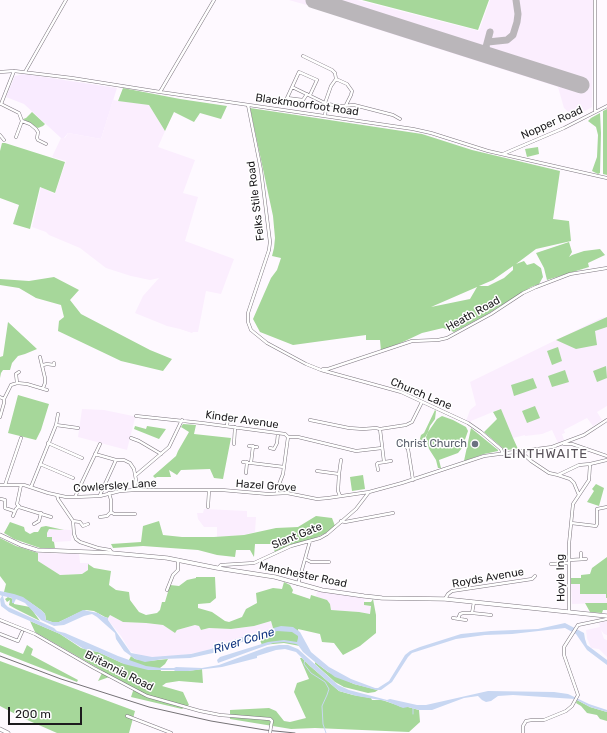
<!DOCTYPE html>
<style>
body{margin:0}
#map{position:relative;width:607px;height:733px;overflow:hidden;background:#fef9ff;font-family:Rubik,sans-serif}
canvas{display:block}
.scale{position:absolute;left:8px;top:707px;width:74px;height:18px;box-sizing:border-box;border:2px solid #1d1b1e;border-top:0;padding-left:5px;font-size:12px;line-height:14px;white-space:nowrap;color:#1d1b1e;-webkit-text-stroke:3px #fff;paint-order:stroke}
</style>
<div id="map">
<canvas width="607" height="733"></canvas>
<div class="scale">200 m</div>
</div>
<script>
const ctx = document.querySelector('canvas').getContext('2d');
ctx.lineJoin = 'round';
function fill(path, color) { ctx.fillStyle = color; ctx.fill(path, 'evenodd'); }
const shape = rows => new Path2D(rows.map(r => 'M' + r).join(''));
function trace(path, color, width, dash) { ctx.strokeStyle = color; ctx.lineWidth = width; ctx.lineCap = dash ? 'butt' : 'round'; ctx.setLineDash(dash || []); ctx.stroke(path); }
function label(font, color, halo, rows, align = 'center') {
  ctx.font = font + ' Rubik,sans-serif'; ctx.lineWidth = 3; ctx.setLineDash([]); ctx.textBaseline = 'middle'; ctx.strokeStyle = halo; ctx.fillStyle = color; for (const [text, x, y, turn = 0] of rows) {
    ctx.save(); ctx.translate(x, y); ctx.rotate((+turn || 0) * Math.PI / 180); ctx.textAlign = isNaN(turn) ? turn : align; if (halo) ctx.strokeText(text, 0, 0); ctx.fillText(text, 0, 0); ctx.restore();
  }
}
fill(shape([
 [24,74,117,88,101,139,68,133,64,138,61,138,24,104,6,97,15,76]
]), '#f9ebff');
fill(shape([
 [289,0,357,0,479,31,490,0,593,0,592,107,574,117,564,108,558,87,348,20,342,15],
 [113,100,149,105,165,131,158,147,195,160,183,193,198,197,185,241,234,259,221,294,206,291,198,332,193,332,192,333,180,329,167,326,135,313,143,296,159,278,150,280,131,276,106,268,80,248,49,235,46,232,32,227,41,187,55,194,66,161,52,157,61,138,65,138,68,133,101,139],
 [607,317,607,406,597,412,602,420,593,426,587,418,564,430,565,433,562,434,564,440,558,443,552,430,542,434,525,436,525,435,513,438,500,409,471,421,470,424,466,421,470,410,476,405,470,382,601,318],
 [82,409,104,410,133,416,135,418,127,450,78,437],
 [204,509,247,511,247,517,256,517,255,532,244,535,217,537,217,527,204,527,198,519,197,513,203,513],
 [49,529,72,530,71,541,54,542,47,537,47,533],
 [38,553,79,554,80,563,89,563,88,570,82,574,60,575,37,561],
 [580,583,581,594,606,594,607,603,572,604,571,584],
 [317,591,364,598,365,605,371,606,370,614,359,612,331,610,330,604,316,596],
 [110,615,123,622,146,623,163,625,175,633,177,630,195,625,199,626,201,630,209,628,231,629,254,626,271,621,273,628,204,651,191,654,152,658,139,655,130,651,121,636,108,620,108,618],
 [607,621,607,635,604,634,601,630,604,639,607,640,607,657,599,649,591,648,587,638,586,630,600,627,599,623]
]), '#fbeefe');
fill(shape([
 [362,0,489,0,478,30],
 [123,88,180,99,227,106,221,119,200,113,194,122,174,112,165,131,149,105,118,101],
 [250,108,422,134,472,150,560,171,553,219,569,221,571,241,536,249,516,264,524,261,527,265,534,263,541,268,543,277,539,284,531,287,486,315,454,332,443,328,422,333,405,341,381,351,380,340,366,340,366,335,293,345,260,332,253,319,271,278,277,270,281,258,272,256,274,248,275,238,273,216],
 [513,266,513,270,504,278,488,286,479,286,493,280],
 [477,287,470,299,431,307],
 [607,109,607,175,603,174,603,111],
 [32,112,45,124,43,126,38,128,23,119,26,118],
 [600,113,601,133,600,173,598,174,592,171,597,157,598,135,596,127,588,121,591,118],
 [2,143,5,143,65,162,55,193,40,187,30,229,13,224,19,205,0,198,0,151],
 [538,147,539,154,527,157,525,149],
 [569,242,572,252,569,257,572,255,584,251,600,249,605,255,588,263,589,267,547,280,544,268,536,253],
 [54,277,79,290,70,300,81,314,150,350,172,359,163,371,121,361,58,331,59,321,64,317,61,305,36,298,19,288,0,285,0,279,29,281],
 [607,317,607,327,595,331,597,345,576,349,556,340],
 [8,322,37,349,25,354,18,356,12,363,10,370,3,370,1,373,0,378,0,357,3,356],
 [558,347,562,361,552,365,547,351],
 [606,366,607,378,597,382,593,371],
 [565,370,569,382,552,387,548,376],
 [533,378,537,388,514,396,511,385],
 [18,395,49,404,41,430,36,440,8,433],
 [535,406,540,418,527,423,522,411],
 [501,409,513,438,518,449,505,450,484,432,497,419,493,412],
 [435,410,436,411,435,419,430,426,428,432,437,419,442,416,453,420,466,427,468,431,462,448,458,453,439,460,441,468,438,468,436,460,429,449,426,437,428,432,421,445,419,442,421,435,424,433],
 [183,424,196,425,194,434,231,438,223,479,214,478,210,469,181,470,177,475,169,470,171,477,157,477,155,478,153,476,176,456,178,451,189,432,181,427],
 [135,426,146,429,147,426,166,429,159,439,134,429],
 [471,428,498,450,498,451,484,454,464,461],
 [363,475,365,489,352,491,350,477],
 [596,484,604,488,599,506,587,502,594,491,592,489],
 [316,516,332,518,335,526,326,533,315,538,275,553,273,544,255,544,254,557,250,550,236,550,235,557,217,555,198,550,143,546,113,548,111,544,141,542,143,526,159,521,163,535,182,537,214,537,244,535,276,528,298,527],
 [10,522,24,527,25,531,30,534,34,532,38,532,41,527,46,526,64,530,49,529,47,533,47,537,52,537,52,541,54,542,55,548,40,548,14,539,4,533],
 [0,538,16,546,38,553,38,561,60,575,82,574,88,570,88,564,94,568,111,571,109,585,116,590,129,592,130,600,139,612,146,615,157,613,160,610,162,602,165,602,170,585,179,586,187,580,196,578,196,577,215,577,216,598,210,603,198,604,198,608,212,612,225,621,229,622,242,617,246,609,257,603,256,593,273,588,282,589,284,582,290,585,293,590,292,593,310,599,311,595,327,600,330,604,331,610,359,612,370,614,371,606,364,605,364,602,371,602,373,599,376,615,376,633,360,646,343,655,334,643,322,642,320,634,298,629,300,646,284,643,262,645,259,638,273,628,271,621,254,626,231,629,209,628,201,630,199,626,195,625,177,630,175,633,163,625,146,623,123,622,110,615,108,618,105,617,94,611,86,610,78,613,59,622,52,622,46,620,45,614,41,610,28,601,4,592,6,584,0,576],
 [607,557,607,598,606,598,606,594,580,594,580,584,571,584,571,578,581,578,581,575,590,574,592,568],
 [8,597,13,599,14,604,30,607,40,621,16,609,9,605,10,600,7,602,5,599],
 [585,603,607,603,607,610,603,610,602,613,590,612],
 [30,621,60,634,81,648,88,650,98,652,122,663,127,664,131,656,135,659,148,661,168,659,165,664,160,668,161,671,188,671,202,669,203,683,179,681,166,683,162,686,183,692,189,705,182,709,131,697,134,688,112,676,98,681,103,671,35,632],
 [0,645,23,654,27,645,33,649,31,655,78,680,77,682,0,652],
 [300,658,302,658,310,666,339,691,353,695,371,698,372,700,382,700,397,705,401,707,408,707,419,710,420,722,409,732,315,728,291,729,230,719,230,710,269,708,276,711,284,721,290,722,306,718,294,692,297,683,309,679],
 [0,661,135,711,129,733,57,733,25,719,0,706],
 [315,662,328,672,354,684,378,690,375,692,368,693,344,687,335,682,315,664],
 [577,700,590,707,607,712,607,721,600,719,597,715,587,713,581,706,576,703]
]), '#a6d79a');
fill(shape([
 [0,591,14,594,23,597,41,610,45,614,46,620,52,622,59,622,83,610,98,613,102,616,108,618,108,620,131,653,152,657,191,654,211,649,239,638,251,636,270,629,281,626,293,627,300,632,311,652,329,667,351,679,375,688,378,688,389,681,405,655,410,651,420,647,461,634,491,631,538,629,565,623,584,633,585,639,587,645,607,660,607,665,587,650,576,634,565,628,512,634,485,635,456,639,412,653,408,657,392,682,381,690,376,690,354,684,335,677,315,662,303,652,298,645,296,644,284,642,273,643,218,663,217,660,220,657,268,642,284,640,297,642,298,638,298,636,292,632,277,631,261,637,230,645,213,653,190,658,163,659,145,662,135,659,124,651,116,639,115,633,97,617,92,614,84,616,64,625,54,626,41,620,25,603,16,599,14,603,12,603,12,598,3,596,5,604,8,607,54,628,57,631,65,633,118,656,146,666,161,668,174,668,176,667,202,668,219,665,267,647,279,645,288,645,298,649,338,685,349,690,387,700,390,699,417,705,426,705,488,691,554,692,568,694,589,704,607,710,607,712,590,707,575,699,513,695,498,696,491,701,486,702,482,700,478,696,464,698,432,710,419,710,408,707,403,708,386,701,357,696,339,691,310,666,296,652,285,649,276,650,257,656,257,658,222,667,188,671,175,671,174,670,148,670,124,664,98,652,84,649,60,634,9,612,1,606,0,599,2,596,0,595]
]), '#c8d7f2');
trace(shape([
 [305,659,304,664,311,673,325,682,329,689,327,695,322,706,323,724,326,733],
 [413,708,413,714]
]), '#c8d7f2', 1);
trace(shape([
 [488,42,507,40,513,35,517,22,518,14,516,0],
 [472,50,483,49,486,47,490,32]
]), '#bab6ba', 7);
trace(shape([
 [314,0,581,85]
]), '#bab6ba', 17);
const minor = shape([
 [595,0,595,112],
 [303,56,332,70,335,73,336,79],
 [0,72,14,71,72,78,160,92,413,129,431,133,488,151,607,178],
 [25,72,66,0],
 [336,79,347,84,352,91,351,95,346,105],
 [292,87,327,104,341,106,354,105,393,115,400,119],
 [160,92,214,0],
 [307,94,303,100,287,98,299,72,317,80,310,95],
 [325,103,331,86,336,79],
 [1,104,19,113,22,121,16,137],
 [1,104,14,71],
 [248,105,261,170,270,242,269,250,248,313,248,322,251,330,267,343,306,364,321,370,401,392,468,423,481,432,501,449,503,454],
 [325,115,327,104],
 [22,121,30,124,36,129,38,132,37,138,38,140,46,144],
 [0,135,4,140],
 [503,154,564,128,607,106],
 [40,357,45,378,45,383,43,388],
 [43,365,47,364,54,365,54,363],
 [322,370,323,369,328,369,412,341,438,340,447,338,491,314,523,293,536,287,570,274,607,268],
 [17,383,16,374,19,372],
 [0,397,4,399,11,385,17,383,27,384,47,390],
 [136,416,202,423,285,434,288,437,298,437,356,451,382,448],
 [0,417,4,403,4,399],
 [310,420,349,428,363,429,376,428,380,429,406,425,412,422,422,402],
 [56,425,78,428],
 [227,426,228,418],
 [380,429,384,462],
 [131,438,139,441,161,454],
 [400,440,408,449,413,480],
 [48,443,82,458],
 [234,444,235,427],
 [564,444,572,444,607,456],
 [249,446,257,447],
 [270,448,274,449,277,443,278,433],
 [521,452,531,461,549,473,558,475,579,465,590,464,607,460],
 [95,454,116,460,124,460,130,463,134,469,136,480,135,490],
 [243,462,284,467],
 [251,463,253,446],
 [40,464,73,478],
 [378,470,377,464,378,463,391,461],
 [317,471,339,474,338,491,340,496],
 [246,473,247,462],
 [339,474,341,460],
 [136,475,169,447,182,420],
 [558,475,570,479,574,483,579,495],
 [0,485,24,485,48,493,66,497,75,497,100,496,120,491,135,490,222,490,268,494,287,493,317,499,328,498,369,492,402,483,484,456,552,447,584,435,607,420],
 [5,485,21,438],
 [21,485,17,504,18,505,19,507,51,517],
 [31,487,56,425,58,414],
 [109,493,111,500,111,512,114,514,135,514],
 [277,493,278,487,283,474,288,437],
 [57,495,58,499,73,521,74,534,76,539,80,542,98,548,110,550,112,553],
 [100,495,116,460],
 [75,497,100,444],
 [1,499,5,500,5,508,14,511],
 [208,507,209,490],
 [13,516,16,509,19,506],
 [100,517,107,516,111,512],
 [73,521,80,522,83,526,88,524],
 [341,521,345,522,393,513],
 [571,523,596,526,597,524,597,509,607,507],
 [34,524,39,521,41,513],
 [581,553,581,559],
 [305,559,311,562,329,562],
 [569,560,586,559],
 [551,564,569,563],
 [218,568,221,565,254,563,291,546,320,538,327,534,356,509,369,492],
 [298,584,310,541],
 [167,590,173,575,178,570,178,560],
 [445,599,448,594,452,591,532,579,535,576],
 [474,602,472,613,491,615],
 [569,612,569,544,573,504,589,480,590,464],
 [453,618,466,620],
 [458,619,460,614,463,613,472,613],
 [0,620,35,634,94,668,147,696,200,711,220,715,270,719,272,721,271,726],
 [0,634,18,641,22,632],
 [127,716,171,733],
 [523,733,523,726,526,721,532,720,544,720,566,711,572,706,578,695,564,655,564,647,578,625,607,619]
]);
const major = shape([
 [0,535,21,545,37,550,112,553,167,558,217,568,275,577,322,590,364,596,382,598,445,599,607,616],
 [0,729,8,733]
]);
trace(minor, '#7d767f', 3.5);
trace(major, '#7d767f', 4.5);
trace(minor, '#fff', 2.5);
trace(major, '#fff', 3.5);
trace(shape([
 [0,656,61,679,149,707,211,721,265,730,295,733]
]), '#757276', 1);
const minorBridge = shape([
 [270,733,271,726]
]);
trace(minorBridge, '#7d767f', 3.5, []);
trace(minorBridge, '#fff', 2.5);
for (const [x, y, r, color] of [
 [475,444,4,"#6b7280"]
]) { const dot = new Path2D(); dot.arc(x, y, r, 0, 2 * Math.PI); ctx.fillStyle = color; ctx.fill(dot); trace(dot, '#fff', 1.5); }
label('11px', '#1d1b1e', '#fff', [
 ["Blackmoorfoot Road",307,105,8],
 ["Nopper Road",552,123,-24],
 ["Felks Stile Road",256,201,-97],
 ["Heath Road",473,314,-29],
 ["Church Lane",421,394,23],
 ["Kinder Avenue",242,420,8],
 ["Cowlersley Lane",115,486,-4],
 ["Hazel Grove",266,486,4],
 ["Slant Gate",297,536,-22],
 ["Manchester Road",303,575,12],
 ["Royds Avenue",488,578,-10],
 ["Hoyle Ing",561,578,-91],
 ["Britannia Road",119,671,27]
]);
label('11px', '#5b616d', '#fff', [
 ["Christ Church",467,444]
], 'right');
label('italic 12px', '#133781', '#fff', [
 ["River Colne",244,641,-17]
]);
ctx.letterSpacing = '1px';
label('13px', '#5a535b', '#fff', [
 ["LINTHWAITE",546,454]
]);
ctx.letterSpacing = '0px';
</script>
